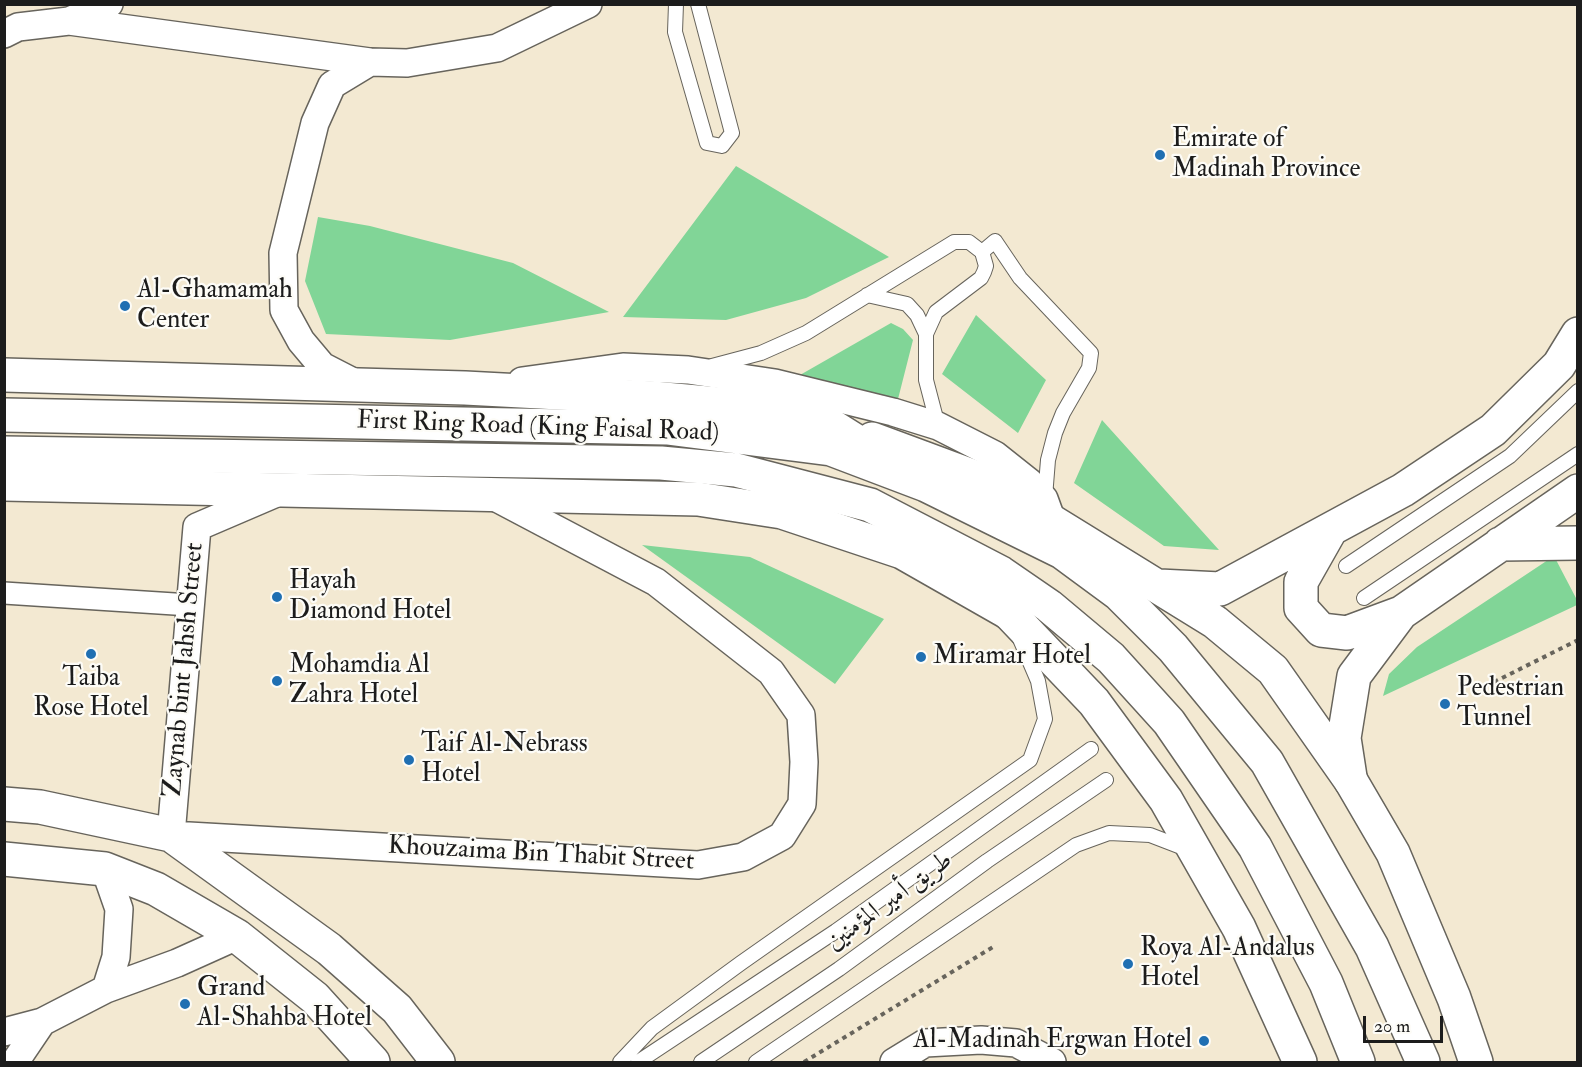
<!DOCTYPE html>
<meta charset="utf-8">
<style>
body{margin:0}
#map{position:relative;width:1582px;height:1067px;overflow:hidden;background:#f3e9d2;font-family:"IM FELL Double Pica",serif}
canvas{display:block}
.frame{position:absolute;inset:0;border:6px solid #1c1c1c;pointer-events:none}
.scale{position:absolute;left:1363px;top:1016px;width:80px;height:27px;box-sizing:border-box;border:3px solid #1c1c1c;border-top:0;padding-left:8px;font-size:18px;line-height:21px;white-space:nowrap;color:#1c1c1c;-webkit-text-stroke:4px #fdfcf7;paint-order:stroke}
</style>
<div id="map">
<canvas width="1582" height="1067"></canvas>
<div class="frame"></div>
<div class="scale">20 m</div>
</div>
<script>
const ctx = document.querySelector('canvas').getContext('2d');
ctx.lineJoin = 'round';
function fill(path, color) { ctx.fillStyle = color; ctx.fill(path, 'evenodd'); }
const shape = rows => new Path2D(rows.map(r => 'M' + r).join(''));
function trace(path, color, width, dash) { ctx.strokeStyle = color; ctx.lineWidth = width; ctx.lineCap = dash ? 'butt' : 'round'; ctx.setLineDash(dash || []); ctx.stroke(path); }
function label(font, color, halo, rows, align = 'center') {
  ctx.font = font + ' "IM FELL Double Pica",Amiri,serif'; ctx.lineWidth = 4.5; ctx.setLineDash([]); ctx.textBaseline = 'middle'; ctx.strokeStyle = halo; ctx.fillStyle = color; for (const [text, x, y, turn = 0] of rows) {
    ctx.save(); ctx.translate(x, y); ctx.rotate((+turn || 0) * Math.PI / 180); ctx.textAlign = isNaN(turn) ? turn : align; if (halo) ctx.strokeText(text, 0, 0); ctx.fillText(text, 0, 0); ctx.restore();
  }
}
fill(shape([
 [736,166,889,257,806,298,726,320,623,317],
 [318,217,370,226,513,263,609,312,450,340,326,334,305,281],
 [976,315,1046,380,1018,433,942,374],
 [891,323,903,329,913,340,897,403,800,375],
 [1102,420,1219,550,1164,546,1074,483],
 [642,545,750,557,884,619,835,684],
 [1554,556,1577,600,1577,605,1383,696,1389,674,1417,647]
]), '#81d597');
const service = shape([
 [676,4,675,32,707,143,722,146,732,133,698,4],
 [982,252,995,241,1020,278,1091,353,1089,368,1063,413,1055,433,1048,460,1045,497],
 [867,295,907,304,917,315,926,334],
 [712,366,761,353,806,333,954,242,969,242,982,252,986,266,984,272,981,278,936,312,926,334,926,380,938,426],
 [1346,566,1510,456,1578,391],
 [1364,598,1578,454],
 [620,1062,652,1028,741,963,1030,760,1045,719,1038,681,1020,639],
 [638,1062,836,931,1091,749],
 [701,1062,839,969,987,861,1106,780],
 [756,1062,1076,845,1109,833,1150,835,1189,850]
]);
const pedestrian = shape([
 [4,593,190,605]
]);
const minor = shape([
 [69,21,109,4],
 [4,34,18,27,69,21,370,62,407,63,497,48,588,4],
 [522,381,623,367,688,370,775,383,893,412,938,426,995,455,1029,482,1044,499,1052,521],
 [359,385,322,366,301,341,284,310,283,253,315,123,332,85,370,62],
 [281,491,197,527,171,835,698,865,743,857,782,836,802,804,804,762,801,715,771,672,656,582,493,496],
 [105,869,119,909,116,957,106,989],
 [4,1032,42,1022,106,989,177,963,237,936],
 [15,1062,42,1022],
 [894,1062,925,1043,981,1040,1016,1043,1052,1062]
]);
const tertiary = shape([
 [1004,586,1009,613,1094,702,1166,800,1239,928,1300,1062],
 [1351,781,1393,853,1454,998,1476,1062]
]);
const secondary = shape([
 [4,375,465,388,653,398,740,406,824,421,894,465],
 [872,439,988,482,1215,622,1273,670,1351,781],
 [4,484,698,499,782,512,902,552,1009,613],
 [1331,529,1301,582,1301,608,1321,630,1347,633,1401,613,1578,491],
 [1500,544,1578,543],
 [1159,586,1220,589,1403,490,1493,430,1559,365,1578,334],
 [1350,777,1344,738,1354,676,1401,613],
 [4,804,40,807,171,835,329,949,397,1009,438,1062],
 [4,859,105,869,156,889,237,936,315,998,373,1062]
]);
const trunk = shape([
 [4,415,667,428,831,449,926,485,1062,552,1119,594,1173,648,1267,762,1372,947,1423,1062],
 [4,453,661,463,736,470,870,505,1001,573,1049,606,1111,658,1169,722,1255,847,1326,983,1358,1062]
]);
trace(service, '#67645c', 16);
trace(pedestrian, '#67645c', 24);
trace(minor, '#67645c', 30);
trace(tertiary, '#67645c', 36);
trace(secondary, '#67645c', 36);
trace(trunk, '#67645c', 36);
trace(shape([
 [1494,682,1578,640],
 [804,1062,993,947]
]), '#67645c', 4, [4.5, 4.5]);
trace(service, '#fff', 14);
trace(pedestrian, '#fff', 21);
trace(minor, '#fff', 27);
trace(tertiary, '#fff', 33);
trace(secondary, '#fff', 33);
trace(trunk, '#fff', 33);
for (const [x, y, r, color] of [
 [1160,155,6,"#1f6fb2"],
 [125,306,6,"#1f6fb2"],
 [277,597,6,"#1f6fb2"],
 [91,654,6,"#1f6fb2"],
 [921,657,6,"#1f6fb2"],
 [277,681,6,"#1f6fb2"],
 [1445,704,6,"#1f6fb2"],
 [409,760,6,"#1f6fb2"],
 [1128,964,6,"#1f6fb2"],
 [185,1004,6,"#1f6fb2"],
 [1204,1041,6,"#1f6fb2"]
]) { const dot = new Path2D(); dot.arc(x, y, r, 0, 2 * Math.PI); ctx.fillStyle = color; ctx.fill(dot); trace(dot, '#fdfcf7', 2); }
label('26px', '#1c1c1c', '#fdfcf7', [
 ["Emirate of",1172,140],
 ["Madinah Province",1172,170],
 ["Al-Ghamamah",137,291],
 ["Center",137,321],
 ["Hayah",289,582],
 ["Diamond Hotel",289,612],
 ["Miramar Hotel",933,657],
 ["Mohamdia Al",289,666],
 ["Zahra Hotel",289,696],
 ["Taiba",91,679,"center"],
 ["Rose Hotel",91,709,"center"],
 ["Pedestrian",1457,689],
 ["Tunnel",1457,719],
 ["Taif Al-Nebrass",421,745],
 ["Hotel",421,775],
 ["Roya Al-Andalus",1140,949],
 ["Hotel",1140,979],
 ["Grand",197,989],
 ["Al-Shahba Hotel",197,1019],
 ["Al-Madinah Ergwan Hotel",1192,1041,"right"]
], 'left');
label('26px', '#1c1c1c', '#fdfcf7', [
 ["First Ring Road (King Faisal Road)",538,428,2],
 ["Zaynab bint Jahsh Street",185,670,-85],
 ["Khouzaima Bin Thabit Street",541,855,3],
 ["طريق أمير المؤمنين",890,902,-36]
]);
</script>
